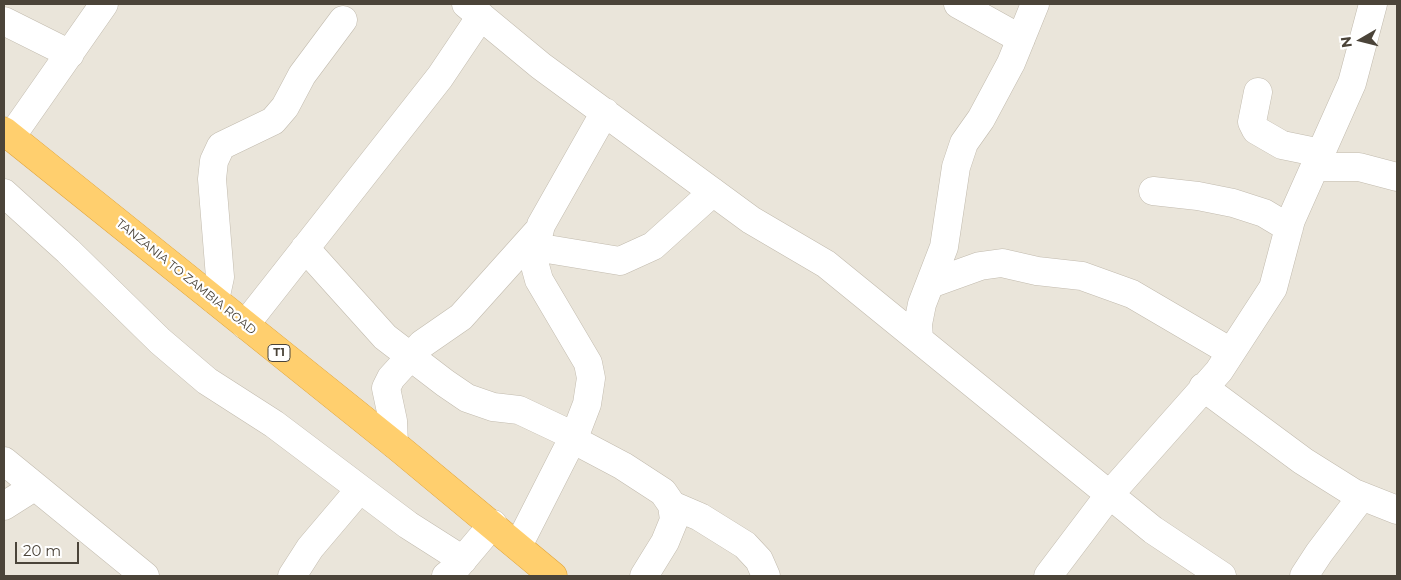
<!DOCTYPE html>
<style>
body{margin:0}
#map{position:relative;width:1401px;height:580px;overflow:hidden;background:#f6f3ec;font-family:Montserrat,sans-serif}
canvas{display:block}
.frame{position:absolute;inset:0;border:5px solid #4b4439;pointer-events:none}
.north{position:absolute;left:1336px;top:15px;width:50px;height:50px;-webkit-text-stroke:4px #fff;paint-order:stroke;rotate:262deg;font-size:14px;font-weight:700;line-height:20px;text-align:center;color:#4b4439}
.north::after{content:'';display:block;margin:auto;width:18px;height:22px;background:#4b4439;clip-path:polygon(50% 0,100% 100%,50% 72%,0 100%)}
.scale{position:absolute;left:15px;top:542px;width:64px;height:22px;box-sizing:border-box;border:2px solid #4b4439;border-top:0;padding-left:6px;font-size:15px;line-height:18px;white-space:nowrap;color:#4b4439;-webkit-text-stroke:4px #fff;paint-order:stroke}
</style>
<div id="map">
<canvas width="1401" height="580"></canvas>
<div class="frame"></div>
<div class="north">N</div>
<div class="scale">20 m</div>
</div>
<script>
const ctx = document.querySelector('canvas').getContext('2d');
ctx.lineJoin = 'round';
function fill(path, color) { ctx.fillStyle = color; ctx.fill(path, 'evenodd'); }
const shape = rows => new Path2D(rows.map(r => 'M' + r).join(''));
function trace(path, color, width, dash) { ctx.strokeStyle = color; ctx.lineWidth = width; ctx.lineCap = dash ? 'butt' : 'round'; ctx.setLineDash(dash || []); ctx.stroke(path); }
function label(font, color, halo, rows, align = 'center') {
  ctx.font = font + ' Montserrat,sans-serif'; ctx.lineWidth = 4.5; ctx.setLineDash([]); ctx.textBaseline = 'middle'; ctx.strokeStyle = halo; ctx.fillStyle = color; for (const [text, x, y, turn = 0] of rows) {
    ctx.save(); ctx.translate(x, y); ctx.rotate((+turn || 0) * Math.PI / 180); ctx.textAlign = isNaN(turn) ? turn : align; if (halo) ctx.strokeText(text, 0, 0); ctx.fillText(text, 0, 0); ctx.restore();
  }
}
fill(shape([
 [4,4,1397,4,1397,576,4,576]
]), '#eae5da');
const minor = shape([
 [466,4,541,66,751,220,826,264,1153,530,1222,576],
 [958,4,1021,39],
 [4,21,70,54],
 [1258,92,1252,122,1256,130,1282,145,1321,153],
 [11,137,104,4],
 [1315,167,1359,167,1397,177],
 [1153,191,1198,196,1233,203,1264,213,1289,228],
 [4,193,68,251,160,341,207,381,274,424,408,525,463,560],
 [535,247,620,261,653,246,713,192],
 [305,248,385,337,445,383,467,398,493,407,519,410,574,436],
 [930,284,980,266,1002,263,1037,271,1082,276,1132,294,1231,352],
 [215,300,220,277,212,179,214,161,221,146,273,121,285,107,302,75,343,20],
 [245,325,440,77,481,16],
 [919,339,918,324,922,304,944,247,956,167,964,143,981,119,1011,63,1035,4],
 [1203,387,1303,461,1354,493,1397,510],
 [572,439,623,466,663,492,672,505,674,520,665,542,644,576],
 [394,444,393,421,386,388,391,378,422,344,461,317,539,230],
 [4,461,145,576],
 [672,505,700,517,745,545,759,560,766,576],
 [4,506,34,487],
 [518,546,577,430,587,404,591,378,588,363,539,280,533,258,541,225,605,112],
 [292,576,310,548,360,489],
 [446,576,455,569,493,524],
 [1048,576,1110,494,1219,371,1273,288,1291,220,1352,83,1373,4],
 [1304,576,1319,553,1362,496]
]);
const highway = shape([
 [4,131,394,444,553,576]
]);
trace(minor, '#c2bbae', 29);
trace(highway, '#e0a43c', 29);
trace(minor, '#fff', 28);
trace(highway, '#ffcf6e', 28);
for (const [x, y, w] of [
 [279,353,22]
]) { const box = new Path2D(); box.roundRect(x - w / 2, y - 8.5, w, 17, 4); ctx.fillStyle = '#fff'; ctx.fill(box); trace(box, '#4b4439', 1); }
label('bold 11px', '#4b4439', null, [
 ["T1",279,353]
]);
label('12px', '#4b4439', '#fff', [
 ["TANZANIA TO ZAMBIA ROAD",186,277,39]
]);
</script>
